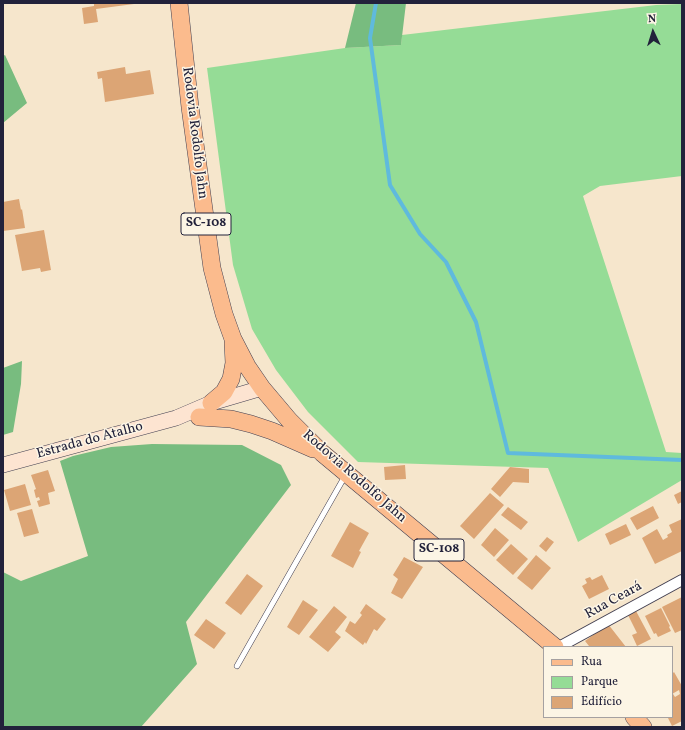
<!DOCTYPE html>
<meta charset="utf-8">
<style>
body{margin:0}
#map{position:relative;width:685px;height:730px;overflow:hidden;background:#f6e6cc;font-family:Vollkorn,serif}
canvas{display:block}
.frame{position:absolute;inset:0;border:4px solid #22223b;pointer-events:none}
.legend{position:absolute;left:543px;top:646px;width:130px;height:72px;box-sizing:border-box;background:#fcf5e5;border:1px solid #a5a1a1;margin:0;padding:5px 7px;list-style:none;font-size:12px;color:#22223b}
.legend li{display:flex;align-items:center;gap:8px;height:20px}
.legend b{width:20px;border:1px solid #a5a1a1}
.north{position:absolute;left:633px;top:12px;width:40px;height:40px;-webkit-text-stroke:3px #fcf5e5;paint-order:stroke;rotate:356deg;font-size:11px;font-weight:700;line-height:16px;text-align:center;color:#22223b}
.north::after{content:'';display:block;margin:auto;width:14px;height:18px;background:#22223b;clip-path:polygon(50% 0,100% 100%,50% 72%,0 100%)}
</style>
<div id="map">
<canvas width="685" height="730"></canvas>
<div class="frame"></div>
<ul class="legend">
<li><b style="height:5px;background:#fbbb8d"></b>Rua</li>
<li><b style="height:11px;background:#95dc96"></b>Parque</li>
<li><b style="height:11px;background:#dca575"></b>Edifício</li>
</ul>
<div class="north">N</div>
</div>
<script>
const ctx = document.querySelector('canvas').getContext('2d');
ctx.lineJoin = 'round';
function fill(path, color) { ctx.fillStyle = color; ctx.fill(path, 'evenodd'); }
const shape = rows => new Path2D(rows.map(r => 'M' + r).join(''));
function trace(path, color, width, dash) { ctx.strokeStyle = color; ctx.lineWidth = width; ctx.lineCap = dash ? 'butt' : 'round'; ctx.setLineDash(dash || []); ctx.stroke(path); }
function label(font, color, halo, rows, align = 'center') {
  ctx.font = font + ' Vollkorn,serif'; ctx.lineWidth = 3; ctx.setLineDash([]); ctx.textBaseline = 'middle'; ctx.strokeStyle = halo; ctx.fillStyle = color; for (const [text, x, y, turn = 0] of rows) {
    ctx.save(); ctx.translate(x, y); ctx.rotate((+turn || 0) * Math.PI / 180); ctx.textAlign = isNaN(turn) ? turn : align; if (halo) ctx.strokeText(text, 0, 0); ctx.fillText(text, 0, 0); ctx.restore();
  }
}
fill(shape([
 [682,4,682,176,600,186,583,196,666,452,682,453,682,480,578,542,548,468,358,462,308,412,276,370,252,329,233,265,207,68,345,48,401,45,402,35,656,5]
]), '#95dc96');
fill(shape([
 [356,3,406,3,401,45,345,48],
 [5,55,27,103,3,123,3,56],
 [22,361,21,384,13,432,3,435,3,368],
 [152,444,242,445,281,465,291,485,186,622,197,664,141,727,3,727,3,572,21,581,88,556,60,461,73,456,111,447]
]), '#78bc7f');
trace(shape([
 [376,3,370,38,390,185,420,234,446,262,476,322,508,453,682,460]
]), '#5fbadd', 4);
fill(shape([
 [94,3,134,3,134,4,96,9,98,22,84,24,82,8,94,6],
 [125,67,126,74,150,70,154,94,105,102,102,78,98,79,97,72],
 [19,199,21,210,22,209,25,228,3,231,3,202],
 [44,230,51,270,41,272,40,268,22,271,15,235],
 [405,465,406,479,385,480,384,467],
 [510,467,529,469,529,483,513,482,500,497,491,489],
 [48,470,55,491,48,493,50,504,39,507,37,501,40,500,39,497,36,498,34,490,36,489,31,475],
 [25,484,31,505,10,511,4,490],
 [682,491,682,502,678,504,674,495],
 [490,493,504,505,474,539,460,526],
 [653,506,659,518,637,530,630,518],
 [508,507,528,522,521,530,501,515],
 [32,509,39,533,24,537,17,513],
 [682,519,682,551,655,564,642,538,657,529,663,540,668,537,667,535,672,532,669,525],
 [350,522,369,533,359,551,361,552,353,568,331,556],
 [626,524,631,535,610,545,605,534],
 [495,528,509,540,494,557,481,545],
 [547,537,554,542,546,552,539,546],
 [511,544,528,559,513,575,496,560],
 [536,555,551,568,532,590,517,578],
 [404,557,423,567,402,599,391,593,398,579,393,575],
 [247,574,263,586,241,615,225,603],
 [602,575,609,589,589,599,582,586,587,583,585,579,590,577,592,580],
 [682,597,682,630,675,633,662,607],
 [303,600,318,610,299,635,287,627],
 [366,604,386,619,377,631,374,629,366,644,365,642,363,645,345,631,350,621,355,624,362,615,360,613],
 [334,606,347,617,335,632,341,637,328,652,309,637],
 [661,608,670,626,669,627,671,631,658,637,656,633,654,634,645,616],
 [636,611,651,639,637,646,632,635,637,633,628,615],
 [206,619,226,633,214,649,194,635],
 [608,624,626,647,588,647,589,646,585,641],
 [674,672,682,686,682,721,672,726,668,718,672,717,672,695,673,694,675,697,680,694,679,690,672,694,672,674]
]), '#dca575');
const lane = shape([
 [237,666,345,476]
]);
const street = shape([
 [559,647,682,580]
]);
const secondary = shape([
 [3,465,176,418,211,403,262,388]
]);
const primary = shape([
 [179,3,190,107,212,268,224,314,233,339,247,366,262,388,289,420,322,453,555,647],
 [211,403,224,392,231,379,234,363,233,343],
 [199,417,231,419,251,424,272,431,313,449],
 [634,717,643,727]
]);
trace(lane, '#423f51', 6);
trace(street, '#423f51', 12);
trace(secondary, '#423f51', 16);
trace(primary, '#423f51', 18);
trace(lane, '#fff', 5);
trace(street, '#fff', 10);
trace(secondary, '#fde4d1', 15);
trace(primary, '#fbbb8d', 17);
for (const [x, y, w] of [
 [206,224,50],
 [439,550,50]
]) { const box = new Path2D(); box.roundRect(x - w / 2, y - 11, w, 22, 3); ctx.fillStyle = '#fcf5e5'; ctx.fill(box); trace(box, '#22223b', 1); }
label('bold 13px', '#22223b', null, [
 ["SC-108",206,224],
 ["SC-108",439,550]
]);
label('14px', '#22223b', '#fcf5e5', [
 ["Rodovia Rodolfo Jahn",194,133,83],
 ["Estrada do Atalho",90,441,-15],
 ["Rodovia Rodolfo Jahn",354,477,41],
 ["Rua Ceará",614,601,-29]
]);
</script>
